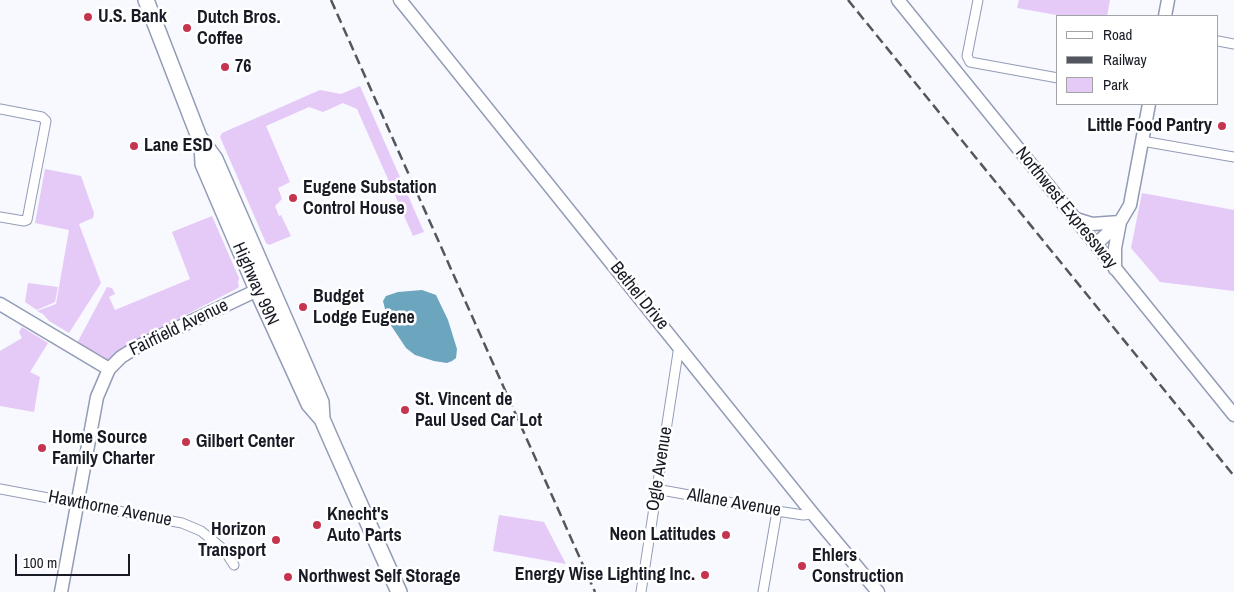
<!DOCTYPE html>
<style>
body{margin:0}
#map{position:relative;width:1234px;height:592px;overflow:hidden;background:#f7f9ff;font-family:"Archivo Narrow",sans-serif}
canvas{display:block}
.legend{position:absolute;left:1056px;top:15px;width:162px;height:90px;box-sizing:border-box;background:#fff;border:1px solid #a3a4a8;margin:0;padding:6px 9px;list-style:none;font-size:15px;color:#181b25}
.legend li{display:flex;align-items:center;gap:10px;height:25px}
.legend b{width:25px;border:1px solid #a3a4a8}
.scale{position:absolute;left:15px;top:554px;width:115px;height:22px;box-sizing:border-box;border:2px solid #181b25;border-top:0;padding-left:6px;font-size:15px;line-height:18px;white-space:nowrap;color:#181b25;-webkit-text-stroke:4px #fff;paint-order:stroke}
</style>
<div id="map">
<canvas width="1234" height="592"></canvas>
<ul class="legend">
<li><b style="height:6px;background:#fff"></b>Road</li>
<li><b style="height:6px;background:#53565f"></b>Railway</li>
<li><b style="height:14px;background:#e5c9f7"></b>Park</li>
</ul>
<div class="scale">100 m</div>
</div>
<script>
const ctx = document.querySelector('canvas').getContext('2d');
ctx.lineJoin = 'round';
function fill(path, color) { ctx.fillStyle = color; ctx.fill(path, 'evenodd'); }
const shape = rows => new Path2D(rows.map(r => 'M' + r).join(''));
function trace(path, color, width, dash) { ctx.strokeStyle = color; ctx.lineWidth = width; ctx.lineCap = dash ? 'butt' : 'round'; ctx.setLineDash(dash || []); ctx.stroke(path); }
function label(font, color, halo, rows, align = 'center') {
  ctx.font = font + ' "Archivo Narrow",sans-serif'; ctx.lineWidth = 5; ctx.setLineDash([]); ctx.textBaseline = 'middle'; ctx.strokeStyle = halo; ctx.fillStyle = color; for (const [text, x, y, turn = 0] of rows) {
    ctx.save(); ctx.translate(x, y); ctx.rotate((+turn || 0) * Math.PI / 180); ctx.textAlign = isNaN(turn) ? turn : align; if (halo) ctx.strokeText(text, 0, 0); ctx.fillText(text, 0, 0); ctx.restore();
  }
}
fill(shape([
 [1019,0,1110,0,1107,16,1062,16,1017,8],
 [360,86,424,232,413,236,357,109,343,103,323,112,309,107,266,126,290,182,278,188,282,199,275,206,279,216,281,215,291,236,269,245,266,243,220,137,222,133,320,90,341,94],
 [45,169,81,176,94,213,93,218,79,224,101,283,69,333,49,321,43,314,37,311,56,304,69,230,35,223],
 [1142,193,1234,210,1234,291,1160,282,1131,248],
 [212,216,239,278,238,283,239,286,238,288,133,342,109,361,77,343,107,287,112,288,115,294,109,297,115,310,190,279,172,232],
 [28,283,58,287,55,302,37,310,25,302],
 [22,327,48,343,30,372,40,377,34,412,0,406,0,351,22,338,19,332],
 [499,515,544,522,566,564,493,551]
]), '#e5c9f7');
fill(shape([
 [422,290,436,295,448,320,457,349,456,358,452,361,447,363,434,361,415,355,406,348,388,321,383,301,386,296,398,292]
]), '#6ca5be');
const street = shape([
 [978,0,967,56,970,62,1058,78],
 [1218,41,1234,44],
 [0,109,42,117,46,121,27,220,24,221,0,217],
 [1142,141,1234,157],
 [0,489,182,523,201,531,211,539,225,551,234,565],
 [656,489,777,511,803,515,813,514],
 [641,592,679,346],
 [763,592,777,511]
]);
const secondary = shape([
 [400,0,813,514,878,592],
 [898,0,1234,415],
 [1165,16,1168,0],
 [1076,219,1092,224,1120,222,1115,248,1115,269],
 [1096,244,1120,222,1130,205,1149,104],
 [0,304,109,369],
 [61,592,97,397,109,369,121,357,137,347,266,286]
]);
const primary = shape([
 [146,0,199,137,215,159,321,402,322,419,332,442,399,592],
 [202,143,203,164,257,290,309,404,322,419]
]);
trace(street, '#929cb6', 11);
trace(secondary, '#929cb6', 15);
trace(primary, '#929cb6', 18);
trace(street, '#fff', 9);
trace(secondary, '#fff', 12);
trace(primary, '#fff', 15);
trace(shape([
 [331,0,595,592],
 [848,0,1234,476]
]), '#53565f', 2.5, [10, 5]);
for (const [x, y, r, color] of [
 [88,17,5,"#c5354f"],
 [187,28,5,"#c5354f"],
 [225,67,5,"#c5354f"],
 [1222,126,5,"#c5354f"],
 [134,146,5,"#c5354f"],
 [293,198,5,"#c5354f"],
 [303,307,5,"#c5354f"],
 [405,410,5,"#c5354f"],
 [186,442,5,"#c5354f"],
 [42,448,5,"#c5354f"],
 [317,525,5,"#c5354f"],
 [726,535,5,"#c5354f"],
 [276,540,5,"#c5354f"],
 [802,566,5,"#c5354f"],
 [705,575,5,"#c5354f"],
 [288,577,5,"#c5354f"]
]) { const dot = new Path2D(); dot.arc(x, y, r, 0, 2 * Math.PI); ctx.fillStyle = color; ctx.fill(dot); trace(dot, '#fff', 2); }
label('bold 18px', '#181b25', '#fff', [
 ["U.S. Bank",98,17],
 ["Dutch Bros.",197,18],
 ["Coffee",197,39],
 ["76",235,67],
 ["Little Food Pantry",1212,126,"right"],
 ["Lane ESD",144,146],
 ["Eugene Substation",303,188],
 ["Control House",303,209],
 ["Budget",313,297],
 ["Lodge Eugene",313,318],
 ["St. Vincent de",415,400],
 ["Paul Used Car Lot",415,421],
 ["Home Source",52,438],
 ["Family Charter",52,459],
 ["Gilbert Center",196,442],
 ["Knecht's",327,515],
 ["Auto Parts",327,536],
 ["Horizon",266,530,"right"],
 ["Transport",266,551,"right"],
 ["Neon Latitudes",716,535,"right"],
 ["Ehlers",812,556],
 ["Construction",812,577],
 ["Energy Wise Lighting Inc.",695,575,"right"],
 ["Northwest Self Storage",298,577]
], 'left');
label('18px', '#181b25', '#fff', [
 ["Northwest Expressway",1066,208,51],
 ["Highway 99N",255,284,66],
 ["Bethel Drive",639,296,51],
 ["Fairfield Avenue",179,328,-26],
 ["Ogle Avenue",660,469,-81],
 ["Allane Avenue",734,503,10],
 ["Hawthorne Avenue",110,509,11]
]);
</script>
